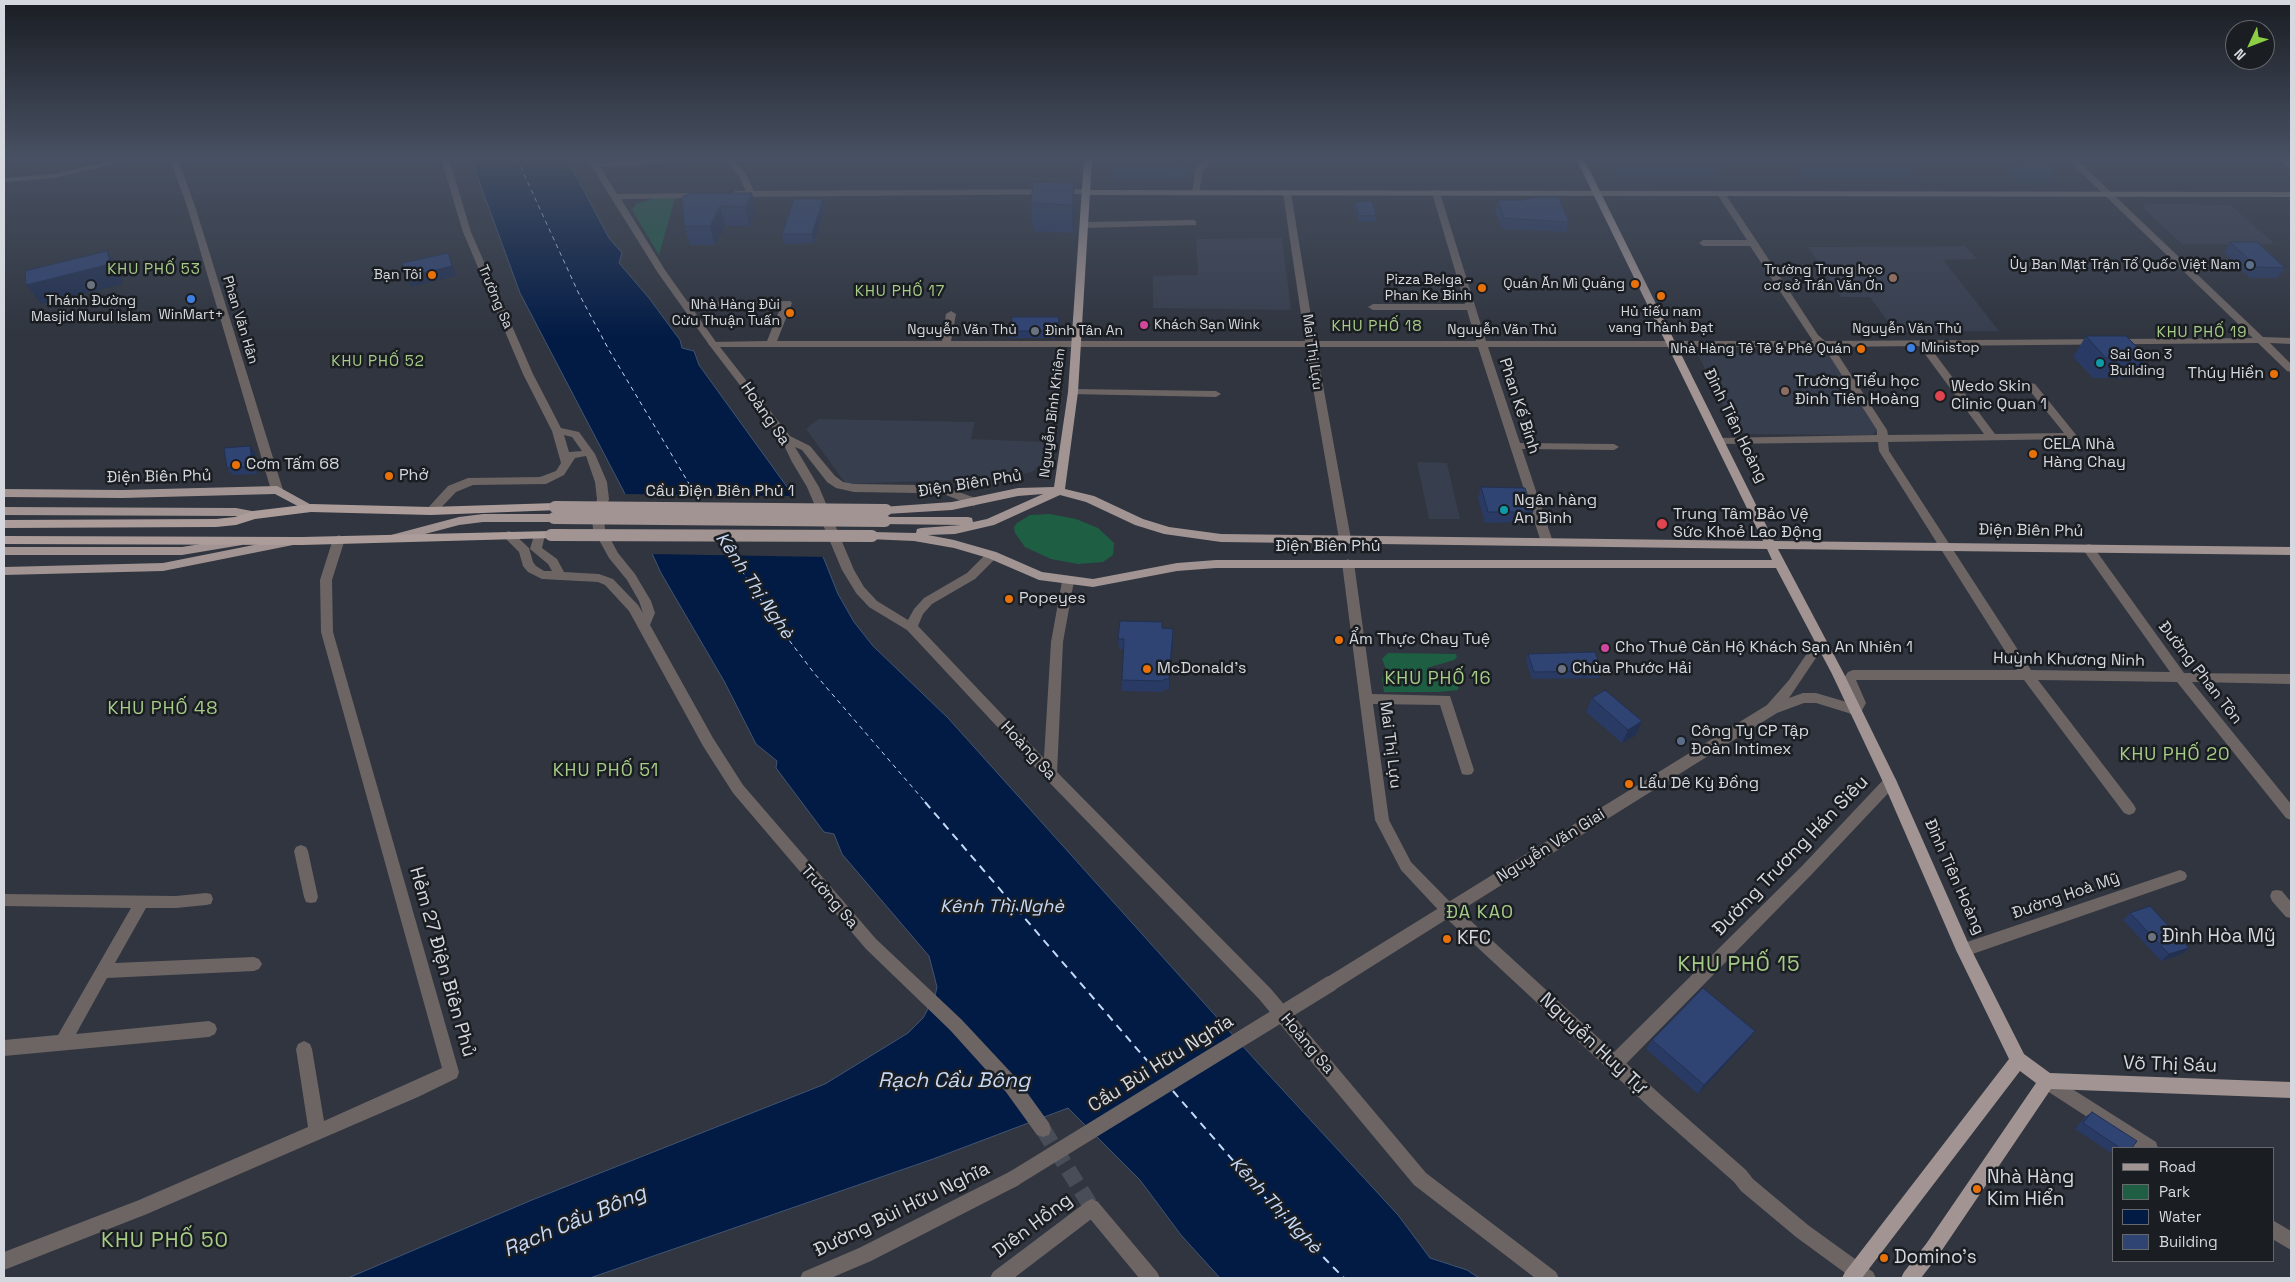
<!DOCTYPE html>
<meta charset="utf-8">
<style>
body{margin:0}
#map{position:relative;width:2295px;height:1282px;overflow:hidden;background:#30353f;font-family:"Space Grotesk",sans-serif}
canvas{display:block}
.frame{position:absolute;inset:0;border:5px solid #d5d8de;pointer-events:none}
.legend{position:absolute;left:2112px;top:1147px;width:162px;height:115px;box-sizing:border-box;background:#1a1d21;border:1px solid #65686d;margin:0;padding:6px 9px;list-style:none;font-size:15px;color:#d5d8de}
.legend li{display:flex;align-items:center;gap:10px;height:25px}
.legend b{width:25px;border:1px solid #65686d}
.north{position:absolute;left:2225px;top:20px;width:50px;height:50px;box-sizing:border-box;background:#1a1d21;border:1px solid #65686d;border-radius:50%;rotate:227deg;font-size:14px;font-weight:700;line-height:20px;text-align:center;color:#d5d8de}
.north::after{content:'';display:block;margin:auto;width:18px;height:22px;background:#8cce45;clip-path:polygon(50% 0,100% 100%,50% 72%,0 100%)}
</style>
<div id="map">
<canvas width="2295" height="1282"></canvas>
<div class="frame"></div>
<ul class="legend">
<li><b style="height:6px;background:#a19492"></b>Road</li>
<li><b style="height:14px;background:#1e5f44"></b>Park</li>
<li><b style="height:14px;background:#021b45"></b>Water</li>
<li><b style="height:14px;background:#304474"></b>Building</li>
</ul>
<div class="north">N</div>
</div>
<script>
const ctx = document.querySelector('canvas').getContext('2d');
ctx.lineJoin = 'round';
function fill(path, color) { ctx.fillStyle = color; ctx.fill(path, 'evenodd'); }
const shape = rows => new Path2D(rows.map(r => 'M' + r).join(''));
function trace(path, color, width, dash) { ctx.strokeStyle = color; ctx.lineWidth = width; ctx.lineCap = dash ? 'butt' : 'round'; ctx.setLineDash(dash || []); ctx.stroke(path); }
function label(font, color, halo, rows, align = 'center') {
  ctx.font = font + ' "Space Grotesk",sans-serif'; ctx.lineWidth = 5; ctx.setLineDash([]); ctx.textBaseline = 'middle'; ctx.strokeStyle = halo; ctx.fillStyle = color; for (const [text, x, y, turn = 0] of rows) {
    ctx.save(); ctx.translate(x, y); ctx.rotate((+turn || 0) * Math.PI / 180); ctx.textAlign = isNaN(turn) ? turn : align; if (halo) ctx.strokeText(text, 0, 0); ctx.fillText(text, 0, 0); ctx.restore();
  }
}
fill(shape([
 [2148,204,2230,205,2275,244,2182,244,2144,209,2144,206],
 [1282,238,1291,310,1153,308,1153,276,1198,275,1196,239],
 [1965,246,1977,259,1943,260,1999,331,1896,332,1870,297,1841,297,1808,247],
 [1828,352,1878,430,1872,435,1747,434,1735,429,1697,353],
 [818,419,975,422,971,439,1048,442,1046,459,1032,472,1004,478,846,484,806,429],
 [1417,462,1447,463,1460,519,1429,519]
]), '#373e4e');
fill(shape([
 [655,198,675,198,659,255,632,210,636,204],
 [1050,514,1076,519,1098,528,1114,543,1113,555,1103,562,1078,564,1051,559,1025,547,1015,533,1014,527,1017,523,1030,515],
 [1388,653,1456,654,1457,657,1454,660,1427,668,1431,671,1459,678,1458,690,1438,692,1384,692,1382,679,1386,669,1382,659]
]), '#1e5f44');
const water = shape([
 [471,159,567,159,609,238,622,253,619,263,649,298,680,340,682,348,694,351,699,365,790,491,824,559,838,594,854,622,873,646,948,718,1257,1062,1398,1215,1430,1258,1467,1270,1479,1278,1220,1278,1181,1235,1140,1180,1068,1108,933,1159,590,1278,348,1278,532,1200,825,1084,908,1033,923,1018,935,996,937,987,929,956,842,854,834,834,824,832,776,768,777,761,756,744,724,681,661,573,623,490,520,293,471,159]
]);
fill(water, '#021b45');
trace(water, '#415473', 1);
fill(shape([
 [622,494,795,496,826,557,649,554]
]), '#30353f');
trace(shape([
 [517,159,579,294,609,350,700,502],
 [723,542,776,623,814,673,926,803]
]), '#c5d8f6', 1, [4.5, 4]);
trace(shape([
 [925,802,1162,1078],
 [1173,1091,1268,1201,1344,1278]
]), '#c5d8f6', 2, [8, 6]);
trace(shape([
 [1043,1129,1092,1208]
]), '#494d57', 16, [16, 8]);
fill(shape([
 [120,159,135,159,54,178,4,182,4,178,54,174,120,159],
 [170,159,178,159,195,206,283,490,281,493,273,493,271,490,187,206,170,159],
 [654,159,698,159,694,161,595,167,591,165,595,163,654,159],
 [723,159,732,159,745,172,755,193,754,195,748,195,738,175,723,159],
 [1205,159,1214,159,1203,171,1199,193,1192,195,1195,170,1205,159],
 [1287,190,1291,193,1315,341,1476,341,1467,310,1373,310,1368,307,1373,304,1465,304,1432,193,1436,190,1440,193,1486,341,1813,341,1750,246,1703,246,1699,243,1703,240,1747,240,1717,194,1721,191,1724,192,1758,243,1818,335,1825,341,2264,338,2264,342,2261,343,1929,346,1995,434,2064,433,2026,386,2031,383,2035,384,2077,436,2072,439,1888,442,1889,451,2031,670,2170,672,2084,551,2082,548,2088,544,2092,545,2184,673,2291,674,2291,684,2192,682,2291,804,2291,820,2286,818,2177,682,2038,680,2134,805,2136,809,2134,813,2129,815,2124,813,2024,680,1856,680,1866,703,1860,714,1850,714,1848,710,1852,703,1843,679,1848,672,1853,670,2017,670,1879,451,1878,442,1720,444,1715,441,1720,438,1877,435,1877,430,1827,352,1821,347,1488,347,1520,443,1614,444,1619,447,1614,450,1522,449,1553,542,1547,546,1541,542,1478,347,1316,347,1351,539,1345,543,1339,539,1306,347,713,347,708,344,710,342,767,341,781,306,687,308,682,305,687,302,790,301,792,303,777,341,942,341,946,314,951,311,956,314,951,341,1305,341,1283,193,1287,190],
 [1919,346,1984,434,1888,435,1887,430,1833,347,1919,346],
 [1193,220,1196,221,1196,225,1084,228,1080,225,1084,222,1193,220],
 [1073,389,1216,391,1221,394,1216,397,1069,394,1068,392,1073,389],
 [339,535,345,539,332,580,333,632,459,1072,457,1078,418,1097,147,1214,4,1270,4,1252,139,1200,308,1127,296,1049,298,1044,304,1041,310,1044,312,1049,324,1121,442,1068,321,632,320,580,333,539,339,535],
 [1348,559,1354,563,1372,694,1450,696,1474,770,1472,774,1467,775,1462,774,1440,705,1373,704,1389,820,1411,862,1453,905,1455,910,1453,915,1448,917,1443,915,1401,870,1375,820,1342,563,1348,559],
 [1068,577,1074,581,1063,642,1057,774,1055,778,1050,780,1045,778,1043,774,1051,642,1062,581,1068,577],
 [1890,776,1895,778,1897,782,1895,786,1812,874,1621,1069,1615,1071,1609,1069,1607,1063,1609,1057,1802,866,1885,778,1890,776],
 [301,845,306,847,308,851,318,897,316,902,311,903,306,902,304,897,294,851,296,847,301,845],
 [2180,870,2185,872,2187,876,2185,880,1964,957,1959,955,1956,950,1959,945,1964,943,2180,870],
 [2277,890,2282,891,2291,902,2291,918,2286,917,2272,901,2270,896,2272,891,2277,890],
 [206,893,211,894,213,899,211,904,206,905,176,908,146,908,115,963,254,957,259,959,262,964,259,969,254,971,107,978,76,1034,209,1021,215,1024,217,1029,215,1034,209,1037,4,1056,4,1040,58,1035,131,908,4,906,4,894,176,896,206,893],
 [2047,1073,2156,1142,2158,1148,2135,1148,2041,1087,2039,1081,2041,1075,2047,1073],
 [1092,1199,1098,1202,1101,1208,1098,1214,1014,1278,990,1278,993,1272,1086,1202,1092,1199],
 [2274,1221,2291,1231,2291,1250,2274,1240,2274,1221]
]), '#6c6564');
fill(shape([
 [441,159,449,159,471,232,533,374,561,428,579,432,595,454,607,482,609,499,604,517,605,529,618,553,635,574,651,601,655,613,650,625,713,738,743,785,876,939,962,1020,1018,1080,1049,1123,1051,1129,1049,1135,1043,1137,1037,1135,1006,1092,950,1030,866,949,733,793,703,746,629,611,605,585,598,582,542,579,528,572,523,566,519,552,502,535,508,531,512,532,529,548,533,562,536,566,544,571,552,571,548,564,530,549,535,532,543,532,545,535,542,548,557,559,564,572,599,574,613,579,638,605,643,613,639,601,627,580,609,558,593,529,592,517,597,499,595,482,586,456,575,458,564,475,546,484,473,485,456,492,435,514,427,514,425,511,448,486,468,478,540,477,556,471,561,463,552,431,523,374,463,232,441,159],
 [564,435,572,437,582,451,569,452,564,435],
 [587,159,595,159,617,194,706,193,707,195,703,198,621,199,665,270,716,342,790,436,810,446,835,476,843,482,854,484,920,485,948,488,978,499,980,502,974,506,946,495,920,493,854,492,836,488,827,482,802,450,795,447,819,487,854,570,864,587,877,601,908,620,914,609,924,598,967,573,988,552,996,552,998,555,996,558,975,579,932,604,923,614,918,626,1055,770,1271,989,1426,1173,1556,1272,1559,1278,1535,1278,1414,1185,1259,999,1045,778,907,630,869,607,856,593,842,570,807,487,792,462,781,439,710,346,658,273,587,159],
 [2067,159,2076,159,2263,337,2291,338,2291,344,2270,343,2291,364,2291,372,2287,371,2067,159],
 [2278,159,2287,159,2291,163,2291,169,2278,159],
 [1085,189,1089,192,1088,194,735,197,731,194,735,191,1085,189],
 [1820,638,1826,643,1789,698,1803,693,1816,693,1860,706,1862,710,1860,714,1855,715,1816,703,1804,703,1777,713,1460,911,1662,1096,1746,1170,1753,1179,1808,1225,1873,1272,1876,1278,1852,1278,1796,1237,1741,1191,1734,1182,1650,1108,1447,919,1336,989,1330,991,1324,989,1322,984,1324,979,1767,705,1789,680,1816,640,1820,638],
 [1013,1170,1019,1173,1022,1179,1019,1185,871,1261,831,1278,800,1278,803,1272,859,1248,1013,1170],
 [1092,1199,1098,1202,1157,1272,1160,1278,1139,1278,1086,1214,1083,1208,1086,1202,1092,1199]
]), '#6c6564');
fill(shape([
 [1082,190,2291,192,2291,197,1085,195,1081,192,1082,190]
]), '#8a807e');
fill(shape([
 [1084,159,1092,159,1078,392,1065,489,1094,496,1143,519,1169,527,1221,534,1763,541,1576,159,1584,159,1774,541,2291,547,2291,555,1778,549,1844,674,1897,782,1970,947,2024,1054,2050,1073,2291,1082,2291,1098,2051,1089,1938,1256,1921,1278,1901,1278,1904,1272,1926,1244,2036,1083,2020,1071,1862,1278,1842,1278,1845,1272,2009,1059,1956,950,1883,782,1832,674,1776,568,1216,568,1177,571,1093,587,1039,580,988,558,954,548,914,541,868,539,866,536,868,533,872,532,916,533,917,529,921,528,961,525,881,524,879,521,885,517,968,517,972,518,973,522,987,519,1043,494,1018,496,952,510,886,514,880,510,882,507,952,502,1018,488,1054,487,1068,392,1084,159],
 [1060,495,1086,502,1135,525,1164,534,1221,542,1767,549,1772,560,1216,560,1177,563,1093,579,1042,572,996,552,954,540,928,535,955,534,994,525,1060,495],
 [277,486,317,508,315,511,307,511,275,494,122,498,4,497,4,489,122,490,277,486],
 [4,507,236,508,257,512,259,515,253,519,236,516,4,515,4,507],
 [483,514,554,514,560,518,554,522,483,522,459,525,395,542,389,538,391,535,459,517,483,514],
 [238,538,242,539,244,542,242,545,182,555,4,555,4,547,182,547,238,538],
 [289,538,293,539,295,542,293,545,163,571,4,575,4,567,163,563,289,538]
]), '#a19492');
fill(shape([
 [555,503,561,507,559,510,431,515,311,512,255,519,236,525,216,527,4,528,4,520,216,519,235,517,253,511,311,504,431,507,555,503],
 [551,531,557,535,555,538,302,545,4,544,4,536,302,537,551,531]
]), '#ac9d9b');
trace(shape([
 [1013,1179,1330,984]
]), '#6c6564', 16);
trace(shape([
 [555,507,886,510],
 [554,518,885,521],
 [551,535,872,536]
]), '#a19492', 12);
fill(shape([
 [1609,159,1715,159,1718,165,1714,177,1620,177,1612,168,1613,165],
 [1794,159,1918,159,1909,179,1804,179,1792,163],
 [1996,159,2042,159,2056,173,2050,182,2018,182],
 [1112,167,1189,168,1188,181,1112,180],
 [1074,183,1075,211,1073,233,1033,231,1031,203],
 [752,193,756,212,750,226,725,226,715,245,690,245,684,226,682,197],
 [1498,200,1569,222,1566,232,1502,229,1495,211],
 [1355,202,1376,215,1375,222,1358,222,1354,208],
 [825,209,814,243,784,244,782,234],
 [2230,242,2285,268,2277,278,2250,278,2224,252],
 [1059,317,1059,324,1058,338,1010,338,1010,331],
 [2086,336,2147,357,2133,378,2093,378,2073,357],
 [250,446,255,453,258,474,232,475,227,468],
 [1481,487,1533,512,1530,522,1485,523,1478,498],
 [1162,628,1173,639,1169,690,1164,689,1163,692,1122,691,1122,680,1124,649,1119,649,1118,639],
 [1528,654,1602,671,1599,678,1532,679,1526,661],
 [1592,698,1642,721,1636,735,1622,743,1586,712],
 [2130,913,2182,954,2161,961,2123,920],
 [1755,1031,1748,1040,1698,1094,1646,1049,1652,1040],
 [2092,1112,2132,1148,2114,1148,2114,1155,2075,1129,2085,1117]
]), '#293a64');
fill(shape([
 [1074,183,1075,211,1073,233,1072,205],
 [752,193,756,212,750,226,746,207],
 [823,199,825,209,814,243,812,234],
 [720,206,725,226,715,245,710,226],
 [107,251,120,270,123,284,41,304,26,285],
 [448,253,452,263,456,276,411,287,406,277],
 [1059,317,1059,324,1058,338,1057,331],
 [250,446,255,453,258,474,253,467],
 [1173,629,1173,639,1169,690,1169,679],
 [1642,721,1636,735,1622,743,1628,730],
 [2189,948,2182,954,2161,961,2169,954],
 [1755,1031,1748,1040,1698,1094,1704,1085]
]), '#223051');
const building = shape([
 [1112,159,1188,159,1189,168,1112,167,1112,159],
 [1618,159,1714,159,1718,165,1623,165,1618,159],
 [2010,159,2042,159,2056,173,2023,173,2010,159],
 [1033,182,1074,183,1072,205,1031,203,1033,182],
 [691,193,752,193,746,207,720,206,710,226,684,226,682,197,691,193],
 [1536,197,1559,197,1569,222,1504,218,1498,200,1523,200,1536,197],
 [794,199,823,199,812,234,782,234,794,199],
 [1372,201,1376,215,1359,216,1355,202,1372,201],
 [2230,242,2257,242,2285,268,2257,267,2230,242],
 [107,251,110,264,26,285,25,271,107,251],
 [448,253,452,266,406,277,402,263,448,253],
 [1012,317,1059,317,1057,331,1010,331,1012,317],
 [2086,336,2126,336,2147,357,2106,358,2086,336],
 [250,446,253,467,227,468,224,448,250,446],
 [1481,487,1525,488,1533,512,1488,512,1481,487],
 [1120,621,1162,622,1162,628,1173,629,1169,679,1164,679,1163,681,1122,680,1124,639,1118,639,1120,621],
 [1595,652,1602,671,1534,672,1528,654,1595,652],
 [1605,690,1642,721,1628,730,1592,698,1605,690],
 [2150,906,2189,948,2169,954,2130,913,2150,906],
 [1703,988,1755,1031,1704,1085,1652,1040,1703,988],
 [2092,1112,2137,1141,2132,1148,2120,1148,2083,1123,2092,1112]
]);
fill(building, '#304474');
trace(building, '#223051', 1);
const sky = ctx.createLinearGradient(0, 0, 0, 338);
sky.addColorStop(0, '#1a1d23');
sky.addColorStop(0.47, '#485163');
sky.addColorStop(1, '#48516300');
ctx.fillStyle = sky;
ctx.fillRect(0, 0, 2295, 338);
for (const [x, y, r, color] of [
 [2250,265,5,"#5c6f8a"],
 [432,275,5,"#e8710a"],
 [1893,278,5,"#8d6e63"],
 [1635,284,5,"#e8710a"],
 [91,285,5,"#6b7280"],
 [1482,288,5,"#e8710a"],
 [1661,296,5,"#e8710a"],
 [191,299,5,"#3f7fe0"],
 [790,313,5,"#e8710a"],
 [1144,325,5,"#d1479c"],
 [1035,331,5,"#6b7280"],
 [1911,348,5,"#3f7fe0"],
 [1861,349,5,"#e8710a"],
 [2100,363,5,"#0f9aa8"],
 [2274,374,5,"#e8710a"],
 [1785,391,5,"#8d6e63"],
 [1940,396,6,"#e0444e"],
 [2033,454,5,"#e8710a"],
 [236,465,5,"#e8710a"],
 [389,476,5,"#e8710a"],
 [1504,510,5,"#0f9aa8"],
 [1662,524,6,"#e0444e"],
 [1009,599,5,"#e8710a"],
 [1339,640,5,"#e8710a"],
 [1605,648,5,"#d1479c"],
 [1147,669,5,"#e8710a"],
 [1562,669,5,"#6b7280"],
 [1681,741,5,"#5c6f8a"],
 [1629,784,5,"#e8710a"],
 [2152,937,5,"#6b7280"],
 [1447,939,5,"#e8710a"],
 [1977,1189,5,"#e8710a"],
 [1884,1258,5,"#e8710a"]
]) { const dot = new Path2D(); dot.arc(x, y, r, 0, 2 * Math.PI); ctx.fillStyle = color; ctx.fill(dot); trace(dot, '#1a1d21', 2); }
label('14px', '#d5d8de', '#1a1d21', [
 ["Ủy Ban Mặt Trận Tổ Quốc Việt Nam",2240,265],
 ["Trường Trung học",1883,270],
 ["cơ sở Trần Văn Ơn",1883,286],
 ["Bạn Tôi",422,275],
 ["Pizza Belga -",1472,280],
 ["Phan Ke Binh",1472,296],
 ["Quán Ăn Mì Quảng",1625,284],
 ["Thánh Đường",91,301,"center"],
 ["Masjid Nurul Islam",91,317,"center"],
 ["Nhà Hàng Đùi",780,305],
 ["Cừu Thuận Tuấn",780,321],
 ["Hủ tiếu nam",1661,312,"center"],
 ["vang Thành Đạt",1661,328,"center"],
 ["WinMart+",191,315,"center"],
 ["Khách Sạn Wink",1154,325,"left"],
 ["Đình Tân An",1045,331,"left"],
 ["Ministop",1921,348,"left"],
 ["Nhà Hàng Tê Tê & Phê Quán",1851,349],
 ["Sai Gon 3",2110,355,"left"],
 ["Building",2110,371,"left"]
], 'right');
label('14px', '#d5d8de', '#1a1d21', [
 ["Trường Sa",495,297,67],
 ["Phan Văn Hân",240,320,73],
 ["Nguyễn Văn Thủ",1907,329],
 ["Nguyễn Văn Thủ",962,330],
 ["Nguyễn Văn Thủ",1502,330],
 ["Mai Thị Lựu",1312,352,82],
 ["Nguyễn Bỉnh Khiêm",1053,413,-83]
]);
ctx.letterSpacing = '1px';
label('15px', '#a7cc88', '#1a1d21', [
 ["KHU PHỐ 53",154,270],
 ["KHU PHỐ 17",900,292],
 ["KHU PHỐ 18",1377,327],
 ["KHU PHỐ 19",2202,333],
 ["KHU PHỐ 52",378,362]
]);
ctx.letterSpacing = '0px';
label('16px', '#d5d8de', '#1a1d21', [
 ["Thúy Hiền",2264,374,"right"],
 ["Trường Tiểu học",1795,382],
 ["Đinh Tiên Hoàng",1795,400],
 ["Wedo Skin",1951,387],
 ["Clinic Quan 1",1951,405],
 ["CELA Nhà",2043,445],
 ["Hàng Chay",2043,463],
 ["Cơm Tấm 68",246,465],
 ["Phở",399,476],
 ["Ngân hàng",1514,501],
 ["An Bình",1514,519],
 ["Trung Tâm Bảo Vệ",1673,515],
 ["Sức Khoẻ Lao Động",1673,533],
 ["Popeyes",1019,599],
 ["Ẩm Thực Chay Tuệ",1349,640],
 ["Cho Thuê Căn Hộ Khách Sạn An Nhiên 1",1615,648],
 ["McDonald's",1157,669],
 ["Chùa Phước Hải",1572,669],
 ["Công Ty CP Tập",1691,732],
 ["Đoàn Intimex",1691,750],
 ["Lẩu Dê Kỳ Đồng",1639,784]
], 'left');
label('16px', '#d5d8de', '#1a1d21', [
 ["Phan Kế Bính",1519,406,72],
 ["Hoàng Sa",765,414,55],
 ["Đinh Tiên Hoàng",1735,426,64],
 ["Điện Biên Phủ",159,477,-1],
 ["Điện Biên Phủ",970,484,-9],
 ["Cầu Điện Biên Phủ 1",720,492],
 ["Điện Biên Phủ",2031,531,1],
 ["Ðiện Biên Phủ",1328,547],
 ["Huỳnh Khương Ninh",2069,660,1],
 ["Đường Phan Tôn",2200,673,52],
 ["Mai Thị Lựu",1390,745,83],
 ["Hoàng Sa",1028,751,47],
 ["Nguyễn Văn Giai",1551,846,-32],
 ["Đinh Tiên Hoàng",1954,877,66],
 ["Đường Hoà Mỹ",2066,896,-19],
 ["Trường Sa",829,897,49],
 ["Hoàng Sa",1307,1044,50]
]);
label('italic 18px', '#c5d8f6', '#1a1d21', [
 ["Kênh Thị Nghè",754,586,56],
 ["Kênh Thị Nghè",1002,907],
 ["Kênh Thị Nghè",1275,1206,47]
]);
ctx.letterSpacing = '1px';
label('18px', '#a7cc88', '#1a1d21', [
 ["KHU PHỐ 16",1438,679],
 ["KHU PHỐ 48",163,709],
 ["KHU PHỐ 20",2175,755],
 ["KHU PHỐ 51",606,771],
 ["ĐA KAO",1480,913]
]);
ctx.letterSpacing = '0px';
label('19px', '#d5d8de', '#1a1d21', [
 ["Đường Trương Hán Siêu",1791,856,-46],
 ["Hẻm 27 Điện Biên Phủ",442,962,74],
 ["Nguyễn Huy Tự",1593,1044,43],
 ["Cầu Bùi Hữu Nghĩa",1161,1064,-32],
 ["Võ Thị Sáu",2170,1065,2],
 ["Đường Bùi Hữu Nghĩa",902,1210,-26],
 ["Diên Hồng",1033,1226,-37]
]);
label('19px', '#d5d8de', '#1a1d21', [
 ["Đình Hòa Mỹ",2162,937],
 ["KFC",1457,939],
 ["Nhà Hàng",1987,1178],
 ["Kim Hiển",1987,1200],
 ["Domino's",1894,1258]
], 'left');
ctx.letterSpacing = '1px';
label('21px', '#a7cc88', '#1a1d21', [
 ["KHU PHỐ 15",1739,965],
 ["KHU PHỐ 50",165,1241]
]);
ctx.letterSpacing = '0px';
label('italic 21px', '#c5d8f6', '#1a1d21', [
 ["Rạch Cầu Bông",954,1081],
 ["Rạch Cầu Bông",575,1222,-23]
]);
</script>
